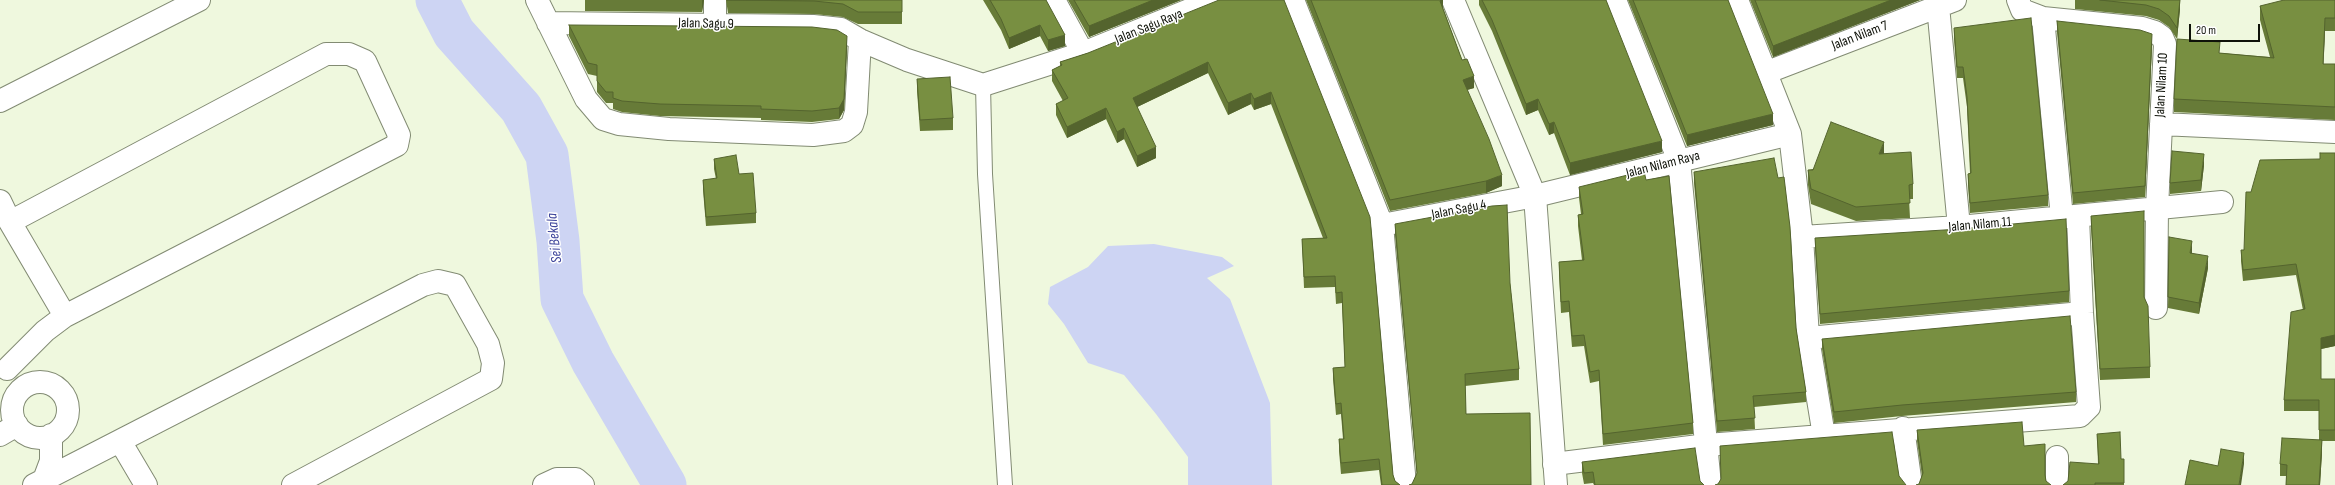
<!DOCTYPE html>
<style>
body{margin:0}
#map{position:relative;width:2335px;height:485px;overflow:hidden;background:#eff8de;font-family:"Sofia Sans Condensed",sans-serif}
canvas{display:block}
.scale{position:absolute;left:2189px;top:24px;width:71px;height:18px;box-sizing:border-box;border:2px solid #0f1209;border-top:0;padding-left:5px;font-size:12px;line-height:14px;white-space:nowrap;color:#0f1209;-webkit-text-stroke:3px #fff;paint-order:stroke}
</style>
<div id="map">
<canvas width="2335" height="485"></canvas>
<div class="scale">20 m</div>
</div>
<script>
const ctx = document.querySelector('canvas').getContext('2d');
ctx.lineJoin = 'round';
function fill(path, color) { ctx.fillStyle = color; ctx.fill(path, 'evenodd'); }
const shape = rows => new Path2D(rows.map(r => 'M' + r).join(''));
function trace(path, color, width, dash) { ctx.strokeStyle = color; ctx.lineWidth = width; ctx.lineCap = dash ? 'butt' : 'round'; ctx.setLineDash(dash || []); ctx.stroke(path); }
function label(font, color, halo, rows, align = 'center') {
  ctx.font = font + ' "Sofia Sans Condensed",sans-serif'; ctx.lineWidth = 3; ctx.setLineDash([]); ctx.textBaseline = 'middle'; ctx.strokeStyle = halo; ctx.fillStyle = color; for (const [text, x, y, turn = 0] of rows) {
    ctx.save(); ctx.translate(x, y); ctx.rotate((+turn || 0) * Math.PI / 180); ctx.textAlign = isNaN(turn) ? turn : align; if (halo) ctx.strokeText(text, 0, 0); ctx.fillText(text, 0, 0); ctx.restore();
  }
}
fill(shape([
 [1154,244,1222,257,1234,266,1207,278,1230,299,1270,403,1272,485,1188,485,1188,457,1156,414,1124,375,1088,363,1064,324,1048,304,1050,287,1088,267,1108,246]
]), '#cdd4f3');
trace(shape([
 [437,0,454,33,521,108,547,155,558,241,562,299,593,362,665,485]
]), '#cdd4f3', 43);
const lane = shape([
 [983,85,985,174,1005,485]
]);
const street = shape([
 [537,0,586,99,603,119,619,124,669,129,813,135,844,131,852,125,856,112,860,40],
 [715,0,715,24],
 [1054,0,1083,53],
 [1293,0,1382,225,1405,485],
 [1615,0,1679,161,1710,485],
 [1737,0,1790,134,1802,237,1808,338,1824,436],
 [2018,0,2022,10,2043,18,2142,28,2155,32,2162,37,2165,44,2157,208,2156,308],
 [1938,6,1959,227],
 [2043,18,2062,218],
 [548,23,813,26,841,29,860,40,907,60,983,85,1083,53,1214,0],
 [1765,73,1955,0],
 [0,101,199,0],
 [2161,124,2335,132],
 [0,201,10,222],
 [1382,225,1535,196,1790,134],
 [1802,237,1959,227,2222,202],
 [1808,338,2082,313],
 [7,369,45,331,65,316,397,145,399,135,365,61,349,54,326,54,10,222,65,316],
 '12 410a28 28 0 1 1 56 0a28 28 0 1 1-56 0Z',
 [1903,428,1911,485],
 [0,435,17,425],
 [120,441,146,485],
 [1554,464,1707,445,2080,416,2089,407,2082,313,2078,217],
 [34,485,423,285,438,281,455,285,488,344,493,363,491,379,293,485],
 [42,485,51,461,51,435],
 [544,485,557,479,576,479,583,485],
 [2057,485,2057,457]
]);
const secondary = shape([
 [1453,0,1535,196,1556,485]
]);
trace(lane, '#828b73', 16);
trace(street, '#828b73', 24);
trace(secondary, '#828b73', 24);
trace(lane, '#fff', 14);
trace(street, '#fff', 22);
trace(secondary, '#fff', 22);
fill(shape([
 [585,0,704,0,702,12,585,11],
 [726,0,902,0,902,24,858,24,843,17,814,14,728,13],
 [983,0,1046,0,1065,46,1048,51,1040,36,1009,49,1001,30],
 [1068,0,1181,0,1089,37],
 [1284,0,1393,475,1395,481,1400,485,1381,485,1379,470,1341,474,1339,451,1339,439,1343,439,1341,414,1336,415,1333,379,1333,368,1345,367,1342,303,1336,304,1335,287,1304,288,1302,239,1323,238,1271,104,1254,110,1251,104,1228,115,1208,73,1137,107,1156,158,1137,167,1124,139,1117,143,1106,119,1067,138,1056,115,1056,104,1063,101,1052,81,1052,70,1060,66,1060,62,1088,53],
 [1306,0,1443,0,1443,8,1462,60,1474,88,1467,90,1502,186,1486,193,1390,211],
 [1479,0,1606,0,1662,152,1570,175,1554,133,1549,135,1538,110,1526,115,1492,31,1479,5],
 [1628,0,1728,0,1773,125,1687,146],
 [1750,0,1920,0,1773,57],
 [2075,0,2180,0,2180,9,2177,39,2169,27,2159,20,2146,16,2075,9],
 [2335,0,2335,31,2325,31,2323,64,2335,64,2335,120,2174,112,2174,99,2220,53,2270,57,2260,20,2260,6],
 [2057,21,2152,45,2145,197,2073,204,2057,32],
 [569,25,847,47,844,110,839,119,812,122,761,120,761,118,660,116,622,112,613,109,613,103,606,103,597,92,597,76,588,74,569,36],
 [1954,28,2048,195,2048,206,1970,213,1968,184,1968,174,1970,173,1967,107,1963,78,1957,78,1954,39],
 [917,79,953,118,953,130,920,131,917,91],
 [2335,153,2335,346,2321,349,2321,379,2335,379,2335,441,2322,441,2322,452,2320,485,2286,485,2286,476,2280,476,2280,464,2319,440,2319,411,2284,411,2284,400,2303,310,2296,275,2243,281,2241,261,2241,250,2244,250,2320,159],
 [1884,154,1913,184,1913,199,1909,199,1910,218,1856,221,1811,204,1808,185,1808,170],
 [714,159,739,174,756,213,756,223,706,226,703,190,703,180,716,179,714,169],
 [2204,165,2201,191,2170,194,2170,183],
 [1694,172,1796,328,1806,392,1806,402,1754,407,1755,429,1717,432,1694,183],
 [1579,187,1693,423,1693,434,1603,445,1599,381,1590,383,1584,346,1572,347,1569,312,1561,313,1559,273,1559,262,1582,260,1578,226,1578,215,1581,214,1579,198],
 [2091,216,2144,297,2150,367,2150,378,2100,380,2091,227],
 [1395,224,1510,283,1519,369,1519,380,1465,386,1466,414,1412,484,1417,475,1395,235],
 [2169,237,2192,253,2208,268,2199,314,2168,308],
 [1815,238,2069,291,2069,302,1820,324,1815,249],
 [1822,339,2076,392,2076,402,1902,416,1834,423,1822,349],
 [1917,430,2024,446,2045,475,2046,481,1919,484,1922,476,1917,441],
 [2097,434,2121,459,2124,459,2124,485,2063,485,2098,464],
 [1720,446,1899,476,1718,484,1721,480],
 [1582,462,1700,481,1704,485,1594,485,1593,483,1584,484,1582,473]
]), '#677b38');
fill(shape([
 [702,0,704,0,702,12],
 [1153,0,1181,0,1089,37,1089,26],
 [1441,0,1443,0,1443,11,1440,1],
 [1891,0,1920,0,1773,57,1773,46],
 [2180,0,2180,9,2177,39,2177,28],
 [2325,18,2325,31,2323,77,2323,64],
 [1040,25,1040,36,1009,49,1009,38],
 [2152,34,2152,45,2145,197,2145,186],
 [1065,35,1065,46,1048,51,1048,40],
 [847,36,847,47,844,110,839,119,839,108],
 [1208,62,1208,73,1133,109,1133,98],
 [1474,76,1474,88,1463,91,1463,80],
 [1271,92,1271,104,1254,110,1254,99],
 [1251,93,1251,104,1228,115,1228,103],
 [1538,99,1538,110,1526,115,1526,104],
 [1106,108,1106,119,1067,138,1067,127],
 [1773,114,1773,125,1687,146,1687,135],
 [1554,122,1554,133,1549,135,1549,124],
 [1124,128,1124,139,1117,143,1117,132],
 [1662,141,1662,152,1570,175,1570,163],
 [1884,142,1884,157,1879,154],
 [1156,147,1156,158,1137,167,1137,156],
 [2204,154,2204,165,2201,191,2201,180],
 [1502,175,1502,186,1486,193,1486,181],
 [2192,241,2192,253,2190,264,2190,253],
 [2208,256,2208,268,2199,314,2199,303],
 [2335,335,2335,346,2321,349,2321,338],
 [2322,440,2322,452,2320,485,2319,485],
 [2244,453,2244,464,2241,485,2239,485]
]), '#54642e');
const building = shape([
 [727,0,902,0,902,12,858,12,843,4,814,1,727,0],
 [990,0,1046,0,1065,35,1048,40,1040,25,1009,38,1001,19,990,0],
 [1074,0,1153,0,1089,26,1074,0],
 [1219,0,1284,0,1370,217,1393,475,1395,481,1400,485,1382,485,1379,459,1341,463,1339,439,1344,439,1341,403,1336,404,1333,368,1345,367,1342,292,1336,293,1335,276,1304,277,1302,239,1327,238,1271,92,1254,99,1251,93,1228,103,1208,62,1133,98,1156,147,1137,156,1124,128,1117,132,1106,108,1067,127,1056,104,1068,98,1052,70,1062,65,1060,62,1088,53,1219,0],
 [1311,0,1441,0,1440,1,1462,60,1467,59,1474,76,1463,80,1489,139,1502,175,1486,181,1390,200,1311,0],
 [1482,0,1606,0,1662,141,1570,163,1554,122,1549,124,1538,99,1526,104,1492,20,1482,0],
 [1633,0,1728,0,1773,114,1687,135,1633,0],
 [1755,0,1891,0,1773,46,1755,0],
 [2100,0,2180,0,2177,28,2169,16,2159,9,2146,5,2100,0],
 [2284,0,2335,0,2335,18,2325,18,2323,64,2335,64,2335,107,2174,99,2177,39,2220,42,2219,53,2274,58,2260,6,2284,0],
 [2031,18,2048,195,1970,203,1968,174,1971,173,1967,97,1963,67,1957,67,1954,28,2031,18],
 [2057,21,2140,30,2152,34,2145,186,2073,193,2057,21],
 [569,25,812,27,837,30,847,36,844,99,839,108,812,111,761,109,761,106,660,104,622,101,613,98,613,92,606,92,597,81,597,65,588,63,569,25],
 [950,77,953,118,920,120,917,79,950,77],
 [1831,122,1884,142,1879,154,1911,152,1913,184,1909,185,1910,203,1856,207,1811,189,1808,170,1813,170,1831,122],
 [2172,151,2204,154,2201,180,2170,183,2172,151],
 [2320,153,2335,153,2335,335,2321,338,2321,379,2335,379,2335,430,2319,430,2319,400,2284,400,2291,312,2305,309,2296,264,2243,270,2241,250,2244,250,2246,192,2251,192,2260,160,2320,159,2320,153],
 [736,155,739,174,753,173,756,213,706,217,703,180,717,178,714,159,736,155],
 [1774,158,1778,178,1784,177,1790,227,1796,328,1806,392,1753,396,1755,418,1717,421,1694,172,1774,158],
 [1644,171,1646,180,1669,176,1693,423,1603,434,1599,370,1590,372,1584,335,1572,336,1569,301,1561,302,1559,262,1584,260,1578,215,1583,214,1579,187,1644,171],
 [1507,205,1510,283,1519,369,1465,374,1466,414,1530,413,1531,485,1409,485,1412,484,1417,473,1395,224,1492,206,1507,205],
 [2144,211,2144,297,2148,306,2150,367,2100,369,2091,216,2144,211],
 [2066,219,2069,291,1820,314,1815,238,1960,229,2066,219],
 [2169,237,2192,241,2190,253,2208,256,2199,303,2168,297,2169,237],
 [2070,316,2076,392,1902,405,1834,412,1822,339,2070,316],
 [2022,422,2024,446,2045,444,2045,475,2046,481,2051,485,1916,485,1919,484,1923,473,1917,430,2022,422],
 [1892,432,1899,476,1906,485,1715,485,1718,484,1721,479,1720,446,1892,432],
 [2120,432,2121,459,2124,459,2124,483,2095,483,2095,485,2063,485,2068,481,2070,462,2099,464,2097,434,2120,432],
 [2282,438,2322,440,2319,485,2286,485,2287,465,2280,464,2282,438],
 [1695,448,1700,481,1704,485,1595,485,1593,472,1584,473,1582,462,1695,448],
 [2221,449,2244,453,2239,485,2185,485,2190,460,2218,466,2221,449]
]);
fill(building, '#788f41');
trace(building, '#54642e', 1);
label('14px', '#0f1209', '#fff', [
 ["Jalan Sagu 9",706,24,1],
 ["Jalan Sagu Raya",1149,27,-22],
 ["Jalan Nilam 7",1860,36,-21],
 ["Jalan Nilam 10",2162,85,-87],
 ["Jalan Nilam Raya",1663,165,-14],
 ["Jalan Sagu 4",1459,210,-11],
 ["Jalan Nilam 11",1980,225,-5]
]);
label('italic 15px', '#3e459b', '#fff', [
 ["Sei Bekala",555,238,-96]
]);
</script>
